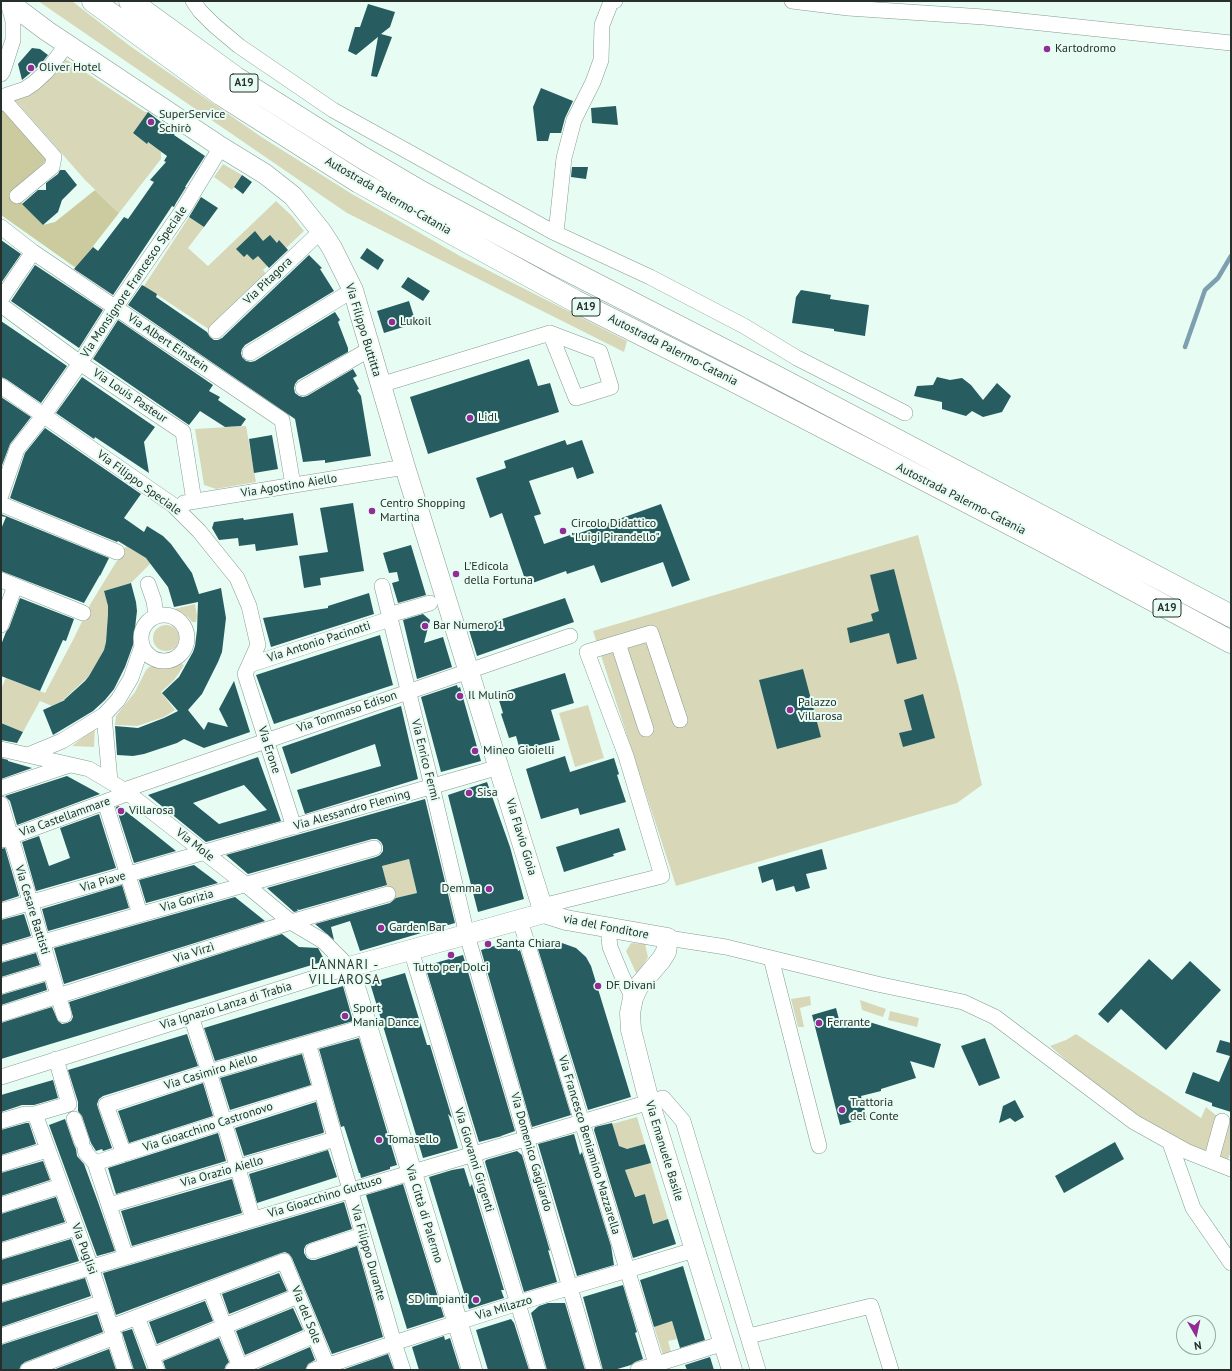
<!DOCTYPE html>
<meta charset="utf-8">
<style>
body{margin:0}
#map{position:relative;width:1232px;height:1371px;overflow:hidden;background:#e7fdf4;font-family:"PT Sans",sans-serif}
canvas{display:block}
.frame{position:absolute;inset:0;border:2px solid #272f2c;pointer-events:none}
.north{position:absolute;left:1176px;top:1315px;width:40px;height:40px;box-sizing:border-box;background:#e7fdf4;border:1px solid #9aaba4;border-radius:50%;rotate:171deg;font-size:11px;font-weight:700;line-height:16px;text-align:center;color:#272f2c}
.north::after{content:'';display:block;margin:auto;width:14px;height:18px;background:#912d94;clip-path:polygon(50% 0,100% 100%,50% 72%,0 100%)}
</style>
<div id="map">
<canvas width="1232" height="1371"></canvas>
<div class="frame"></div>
<div class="north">N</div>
</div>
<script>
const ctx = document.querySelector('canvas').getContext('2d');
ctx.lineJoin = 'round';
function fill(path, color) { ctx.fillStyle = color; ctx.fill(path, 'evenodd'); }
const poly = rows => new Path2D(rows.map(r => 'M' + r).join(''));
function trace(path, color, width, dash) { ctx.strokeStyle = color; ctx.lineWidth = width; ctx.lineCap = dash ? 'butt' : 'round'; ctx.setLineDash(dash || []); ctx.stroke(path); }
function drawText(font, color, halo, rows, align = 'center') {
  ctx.font = font + ' "PT Sans",sans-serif'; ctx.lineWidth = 4; ctx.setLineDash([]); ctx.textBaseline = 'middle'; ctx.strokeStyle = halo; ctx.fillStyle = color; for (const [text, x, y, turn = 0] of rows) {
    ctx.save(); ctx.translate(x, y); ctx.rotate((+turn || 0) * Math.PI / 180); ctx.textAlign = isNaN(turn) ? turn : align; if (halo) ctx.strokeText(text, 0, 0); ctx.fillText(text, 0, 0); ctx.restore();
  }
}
fill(poly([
 [38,1,72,1,130,46,263,138,352,194,460,256,627,341,624,352,347,213],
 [61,56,145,112,148,112,133,133,146,143,148,142,161,152,161,159,119,213,85,180,12,97],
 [223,164,242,175,232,190,214,177],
 [276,201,292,216,304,231,263,270,268,276,210,330,144,286,189,217,204,227,188,248,208,266],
 [246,426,256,482,216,489,204,485,195,429],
 [918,535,959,688,982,785,957,803,676,886,593,631],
 [126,546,146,558,151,563,131,583,104,591,108,606,108,614,106,642,104,650,89,676,62,701,52,706,40,701,23,732,1,723,1,689,6,678,45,693,73,640,91,603],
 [195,604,197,616,196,622,192,622,188,617,174,609],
 '153 638a13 13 0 1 1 26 0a13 13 0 1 1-26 0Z',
 [182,664,184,665,177,676,173,681,161,692,175,710,164,717,137,726,115,725,116,716,135,692,146,670,149,667,153,666,165,669],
 [588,705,604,758,575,767,559,713],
 [95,728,94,747,72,746],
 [409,859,417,893,390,900,382,866],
 [631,943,645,944,648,957,637,975,626,951],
 [810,996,811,1005,800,1008,804,1027,798,1027,791,999],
 [860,1000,886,1009,883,1017,862,1010],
 [890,1011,919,1018,917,1027,888,1020],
 [1076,1034,1201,1118,1206,1107,1218,1117,1231,1121,1231,1151,1227,1162,1205,1154,1158,1131,1085,1077,1050,1046,1066,1040],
 [637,1117,645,1144,620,1151,612,1124],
 [651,1163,668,1219,643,1227,648,1206,645,1194,634,1197,625,1170],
 [672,1321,677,1339,668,1341,671,1352,663,1355,654,1327]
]), '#d8d8b9');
fill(poly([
 [1,104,47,156,46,161,11,192,43,225,55,222,95,190,119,213,76,268,1,215]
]), '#cccba0');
trace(poly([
 [1185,347,1205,290,1218,278,1231,256]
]), '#7e9faf', 4.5);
fill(poly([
 [368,4,395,12,390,27,381,34,392,37,377,77,371,76,378,37,356,55,348,51,355,27,360,27],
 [32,48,40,49,48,55,40,65,22,80,18,64],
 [541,88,573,101,565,118,561,133,550,133,548,141,537,141,533,107],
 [616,106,618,125,592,123,591,108],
 [148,112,175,133,174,135,205,156,185,187,186,187,176,203,174,207,172,206,113,295,74,269,93,247,98,251,124,217,128,219,154,182,150,180,166,162,164,161,167,156,148,142,147,144,133,133],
 [572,167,588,167,586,179,571,177],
 [60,170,65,170,77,185,62,200,58,212,43,225,22,204,38,190,46,190,46,183,58,174],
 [242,175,252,182,243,194,234,187],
 [201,197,218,208,204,227,189,217],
 [255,231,263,241,270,235,277,243,279,240,288,250,269,268,258,256,253,260,247,254,244,257,236,249],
 [1,240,21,254,1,283],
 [367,248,384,260,378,270,360,258],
 [309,255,322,268,320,269,334,291,245,345,242,349,241,353,242,357,246,361,251,362,255,361,335,312,340,320,338,322,348,348,348,352,298,380,295,384,294,388,295,393,299,396,303,397,307,396,353,369,357,376,353,378,359,389,357,390,361,396,371,456,325,463,325,460,303,462,295,419,128,305,142,285,144,286,157,294,156,297,207,332,210,337,214,340,218,340,222,338],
 [35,265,103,310,79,348,11,301],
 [408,277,430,291,423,301,401,287],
 [801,290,831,295,830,299,869,305,865,336,834,331,834,329,792,323,796,297],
 [409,301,416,323,384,333,377,311],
 [118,320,213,385,209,391,220,397,218,400,246,419,241,426,225,427,200,411,189,425,93,359],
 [1,321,67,366,41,403,6,379,1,377],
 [529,359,538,386,550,383,559,412,428,454,410,397],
 [82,377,155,427,144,442,149,473,95,437,94,439,56,413],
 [937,377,950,380,962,378,971,385,983,400,997,383,1011,396,1002,412,983,417,972,411,966,416,942,409,942,402,914,396,917,386,933,385],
 [1,397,31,417,10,444,1,468],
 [45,428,141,494,124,518,144,532,147,526,163,536,171,544,192,573,199,594,221,588,226,618,222,652,218,662,202,694,188,710,204,730,208,722,228,727,219,709,234,681,250,732,204,748,184,739,177,743,144,754,133,756,117,755,115,726,138,728,164,718,178,711,162,693,179,677,193,652,195,646,197,630,198,602,174,607,168,587,146,558,118,541,117,542,10,498,25,453],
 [272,435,278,469,254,473,249,439],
 [565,440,567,445,582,440,594,473,577,479,573,467,529,481,541,514,534,516,544,544,573,534,574,535,661,504,690,580,672,587,663,562,601,583,594,565,567,574,566,571,527,585,502,513,490,518,476,478,506,468,504,461],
 [353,503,364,571,320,578,321,585,304,588,299,556,328,552,320,508],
 [293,513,298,545,256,551,255,544,239,546,238,538,219,540,212,528,214,522,243,518,244,520],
 [1,514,109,558,100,576,100,575,84,603,1,571,1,529,6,517,1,516],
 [411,545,426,595,398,603,392,583,399,581,397,572,389,573,383,553],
 [894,569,917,659,897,664,889,633,850,643,847,628,873,621,871,614,879,611,870,575],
 [131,583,136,602,137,611,133,645,125,667,114,689,105,700,93,711,53,735,43,710,65,700,64,700,85,681,89,676,104,650,106,642,108,614,108,606,104,591],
 [369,593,374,614,271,647,263,618,328,608,328,606],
 [20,598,74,619,66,641,63,640,40,691,1,676,1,645,6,632,9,628],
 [565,598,574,622,477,656,469,630],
 [423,614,430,620,424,643,443,637,452,667,417,679,403,620],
 [380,635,393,685,274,724,256,675],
 [803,669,821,737,777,749,759,680],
 [565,673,574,703,551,710,560,740,520,750,516,736,509,738,501,714,503,713,497,694],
 [457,685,458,688,460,687,481,761,441,772,421,697],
 [923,694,935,738,903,747,899,733,912,730,904,700],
 [401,706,418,779,305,814,297,790,381,766,375,744,291,774,282,747],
 [1,723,23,732,17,743,1,740],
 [565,756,570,772,614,758,619,774,617,775,626,802,580,815,578,808,541,819,526,769],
 [258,757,281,821,206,842,148,795],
 [244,785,267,810,219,824,193,803],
 [1,758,8,760,8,761,32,768,1,779],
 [67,776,100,794,17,825,10,801,5,796],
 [487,782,510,847,524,899,478,912,448,795],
 [425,799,455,923,360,951,350,921,331,927,334,940,315,924,390,903,396,898,417,893,409,859,382,866,387,885,299,910,297,909,298,911,294,912,267,888,376,857,380,855,383,851,383,846,381,842,377,839,372,839,248,874,226,855],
 [119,806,151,831,176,851,134,863,116,807],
 [99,814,116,868,36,891,22,842,39,836,49,866,70,858,60,828],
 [619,828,626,850,613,854,614,856,564,872,556,847],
 [5,848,19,896,1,902,1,849],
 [822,849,827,869,806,874,810,888,796,892,794,886,776,891,773,879,762,883,758,867],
 [194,865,218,883,146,903,139,880],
 [122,885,129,908,48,931,42,909],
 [235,897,265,921,64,984,54,948],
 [24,914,31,936,1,945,1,920],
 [282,934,299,947,318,948,325,961,1,1059,1,1023,52,1007,58,1021,62,1024,67,1023,71,1021,73,1017,69,1002],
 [514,940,518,951,520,950,571,1115,532,1127,481,950],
 [562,943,576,948,586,957,591,966,631,1097,588,1110,537,946,547,944],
 [36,953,40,965,1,977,1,963],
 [463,955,515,1131,501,1136,502,1136,479,1142,425,966],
 [1149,959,1172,980,1190,961,1221,990,1166,1050,1121,1009,1108,1023,1098,1014],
 [405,973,427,1045,430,1045,452,1118,448,1114,458,1148,423,1158,370,983],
 [45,982,47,990,1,1005,1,995],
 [343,986,353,1021,215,1061,204,1028],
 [836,1008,841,1027,866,1021,941,1044,934,1068,910,1061,916,1078,881,1089,881,1091,861,1096,867,1118,840,1125,812,1015],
 [187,1034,198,1066,103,1096,99,1099,97,1104,98,1108,112,1148,103,1151,102,1149,96,1151,91,1143,82,1116,78,1111,78,1102,68,1070],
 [359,1038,397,1165,390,1167,390,1169,361,1178,360,1173,359,1173,344,1126,341,1127,319,1049],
 [985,1038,1000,1078,979,1086,961,1046],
 [1220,1040,1231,1043,1231,1112,1212,1106,1212,1103,1185,1093,1193,1072,1219,1082,1230,1056,1216,1052],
 [302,1054,311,1085,230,1110,220,1078],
 [53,1080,58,1098,34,1105,22,1105,1,1112,1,1095],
 [203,1083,213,1116,129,1143,118,1111],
 [1015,1100,1024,1117,1015,1122,1010,1118,999,1123,1003,1106],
 [316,1102,324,1132,323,1133,244,1156,235,1128],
 [65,1119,74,1145,76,1149,77,1156,84,1164,98,1202,115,1251,97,1256,49,1125],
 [26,1123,29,1123,36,1144,1,1155,1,1130],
 [612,1123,619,1146,627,1149,645,1144,651,1163,625,1170,635,1197,645,1194,653,1224,668,1219,676,1244,633,1258,594,1130,595,1127],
 [218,1133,226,1161,116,1194,108,1168],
 [574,1134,580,1155,582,1152,611,1246,614,1265,577,1276,538,1144],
 [1115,1142,1124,1159,1064,1193,1055,1176],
 [328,1150,337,1177,257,1203,249,1174],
 [517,1151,522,1155,550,1251,548,1250,557,1282,524,1292,485,1162,486,1160],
 [43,1161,50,1180,1,1196,1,1173],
 [464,1168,470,1187,472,1184,504,1290,501,1290,504,1298,469,1309,429,1177,452,1170],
 [232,1179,242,1213,132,1246,121,1211],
 [403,1184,444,1317,407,1329,366,1195],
 [56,1197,65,1222,1,1242,1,1214],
 [344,1202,352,1229,310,1243,306,1245,304,1249,304,1253,307,1258,311,1260,315,1260,357,1246,383,1337,332,1354,292,1258,289,1254,285,1252,281,1253,116,1315,103,1273],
 [71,1239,79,1261,1,1285,1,1260],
 [683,1266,705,1340,680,1348,672,1321,654,1327,640,1280],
 [279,1273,287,1291,229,1314,222,1294],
 [85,1278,91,1296,1,1327,1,1303],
 [623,1285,637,1332,635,1333,643,1359,635,1362,631,1365,614,1370,603,1370,583,1297],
 [205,1301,213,1321,157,1344,149,1322],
 [548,1303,565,1303,585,1370,547,1370,531,1313,539,1306],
 [293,1308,303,1330,245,1355,236,1331],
 [97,1314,103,1332,25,1362,21,1365,19,1370,1,1370,1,1345],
 [511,1319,514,1323,529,1370,488,1370,476,1330],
 [132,1329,147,1370,134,1370,122,1332],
 [444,1336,445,1340,450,1338,460,1370,419,1370,412,1347],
 [219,1338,229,1362,226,1365,224,1370,166,1370,163,1361],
 [310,1347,315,1360,308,1364,305,1370,256,1370],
 [109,1349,116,1370,53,1370],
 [388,1354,394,1370,342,1370],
 [710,1357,714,1370,687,1370,685,1365]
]), '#275d61');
const minor = poly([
 [193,1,200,11,214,25,239,46,333,110,553,232,650,277,744,326,797,358,905,413],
 [792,1,848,8,984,17,1231,43],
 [1,74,3,71,13,40,13,21,8,2],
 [1,97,25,89,34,83,47,71,67,44],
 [1,100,9,106,54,157,52,167,17,196],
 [1,227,33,252,282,420,293,485],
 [556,233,564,158,574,120,593,82,601,60,602,25,611,2,615,1],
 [1,299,33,252],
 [1,305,80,363,183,432,194,501],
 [216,331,321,231],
 [250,353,353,290],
 [380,385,550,333,576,398,611,387,600,352,550,333],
 [1,386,173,505,199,531,237,578,249,606,258,645,245,674,294,827],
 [303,388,370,349],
 [1,495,17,449,44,415,80,363,115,308,184,208,221,147],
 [184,503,405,467],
 [1,504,117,552],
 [1,580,83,613],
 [148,584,154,601,156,616],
 [382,586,431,782,467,935,594,1370],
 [389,615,430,603],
 '141 638a23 23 0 1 1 46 0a23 23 0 1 1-46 0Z',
 [1,625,15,586],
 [618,643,646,729],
 [249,665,390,619],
 [1,749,89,769,124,790,245,884,291,922,323,941,349,967,1,1077],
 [28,755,62,741,104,715],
 [110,781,104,715,118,700,131,678,142,646],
 [1,788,70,765],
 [124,790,570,636],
 [105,802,140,914],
 [1,804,64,1015],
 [2,840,129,793],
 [542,906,662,876,626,756,587,652,651,633,680,720],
 [1,911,499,767],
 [520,920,658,1370],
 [611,928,609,938,610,947,622,976,633,998],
 [668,938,726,947,877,984,963,1002,995,1017,1134,1122,1188,1152,1231,1169],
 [411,950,538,1370],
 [1,954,374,848],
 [771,958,819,1146],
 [1,986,51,971],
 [1,1014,291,922,388,894],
 [191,1016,209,1072,253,1219],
 [308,1043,394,1343,403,1370],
 [56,1059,69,1104,35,1114,91,1267,125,1370],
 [74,1119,82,1142],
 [1,1121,25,1114,35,1114],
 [1170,1143,1193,1208,1231,1263],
 [85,1150,86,1153,95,1163,126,1257],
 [124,1154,106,1105,209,1072,367,1026],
 [1211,1161,1222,1121],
 [95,1163,320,1091],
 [1,1164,47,1150],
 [1,1205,61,1186],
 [109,1205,335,1139],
 [1,1251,76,1228],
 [313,1251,363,1235],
 [210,1289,240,1367],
 [1,1294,663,1098,683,1121,758,1370],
 [137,1317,157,1370],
 [111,1327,284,1261,329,1370],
 [1,1336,103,1302],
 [749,1336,871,1306,891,1370],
 [152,1356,298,1296],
 [28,1370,115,1337],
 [233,1370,315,1335],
 [314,1370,394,1343,518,1303,694,1250],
 [638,1370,724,1343]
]);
const major = poly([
 [7,1,47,31,221,147,265,174,293,196,321,231,332,248,353,290,405,467,544,913],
 [544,913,566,920,668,938,666,952,661,960,638,987,633,998,630,1013,631,1030,649,1101,732,1370],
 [472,1370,349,967,544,913]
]);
const highway = poly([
 [93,1,222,95,359,182,575,301,734,381,1043,541,1231,642],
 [130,1,236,78,363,158,421,192,554,263,771,374,1231,616]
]);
trace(minor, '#869a92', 16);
trace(major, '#869a92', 21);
trace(highway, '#869a92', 23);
trace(minor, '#fff', 15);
trace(major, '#fff', 20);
trace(highway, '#fff', 22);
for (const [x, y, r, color] of [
 [1047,49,4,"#912d94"],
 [31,68,4,"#912d94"],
 [151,122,4,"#912d94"],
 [392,322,4,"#912d94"],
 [470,418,4,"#912d94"],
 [372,511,4,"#912d94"],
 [563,531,4,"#912d94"],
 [456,574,4,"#912d94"],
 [425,626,4,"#912d94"],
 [460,696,4,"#912d94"],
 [790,710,4,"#912d94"],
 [475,751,4,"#912d94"],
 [469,793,4,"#912d94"],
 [121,811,4,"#912d94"],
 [489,889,4,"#912d94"],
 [381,928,4,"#912d94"],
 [488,944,4,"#912d94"],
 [451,955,4,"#912d94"],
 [598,986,4,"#912d94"],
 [345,1016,4,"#912d94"],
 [819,1023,4,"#912d94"],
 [842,1110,4,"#912d94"],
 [379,1140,4,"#912d94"],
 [476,1300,4,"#912d94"]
]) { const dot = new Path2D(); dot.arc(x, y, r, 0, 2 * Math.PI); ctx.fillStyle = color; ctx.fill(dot); trace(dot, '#e7fdf4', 1.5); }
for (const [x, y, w] of [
 [244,83,28],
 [586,307,28],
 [1167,608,28]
]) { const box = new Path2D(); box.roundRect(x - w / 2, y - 9, w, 18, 3); ctx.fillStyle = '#e7fdf4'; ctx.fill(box); trace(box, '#272f2c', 1); }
drawText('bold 11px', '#272f2c', null, [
 ["A19",244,83],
 ["A19",586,307],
 ["A19",1167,608]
]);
drawText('12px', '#272f2c', '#e7fdf4', [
 ["Kartodromo",1055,49],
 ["Oliver Hotel",39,68],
 ["SuperService",159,115],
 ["Schirò",159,129],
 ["Lukoil",400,322],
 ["Lidl",478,418],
 ["Centro Shopping",380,504],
 ["Martina",380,518],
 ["Circolo Didattico",571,524],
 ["\"Luigi Pirandello\"",571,538],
 ["L'Edicola",464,567],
 ["della Fortuna",464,581],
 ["Bar Numero 1",433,626],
 ["Il Mulino",468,696],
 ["Palazzo",798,703],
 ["Villarosa",798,717],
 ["Mineo Gioielli",483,751],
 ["Sisa",477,793],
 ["Villarosa",129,811],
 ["Demma",481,889,"right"],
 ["Garden Bar",389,928],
 ["Santa Chiara",496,944],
 ["Tutto per Dolci",451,968,"center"],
 ["DF Divani",606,986],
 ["Sport",353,1009],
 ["Mania Dance",353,1023],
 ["Ferrante",827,1023],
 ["Trattoria",850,1103],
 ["del Conte",850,1117],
 ["Tomasello",387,1140],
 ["SD impianti",468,1300,"right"]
], 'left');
drawText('12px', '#272f2c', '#e7fdf4', [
 ["Autostrada Palermo-Catania",388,196,30],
 ["Via Pitagora",268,281,-44],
 ["Via Monsignore Francesco Speciale",134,282,-56],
 ["Via Filippo Buttitta",363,330,73],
 ["Via Albert Einstein",168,343,34],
 ["Autostrada Palermo-Catania",673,350,27],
 ["Via Louis Pasteur",130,396,34],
 ["Via Filippo Speciale",139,483,36],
 ["Via Agostino Aiello",289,486,-9],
 ["Autostrada Palermo-Catania",961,499,27],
 ["Via Antonio Pacinotti",319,642,-18],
 ["Via Tommaso Edison",347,712,-19],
 ["Via Erone",269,750,72],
 ["Via Enrico Fermi",425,760,76],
 ["Via Alessandro Fleming",352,810,-16],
 ["Via Castellammare",65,817,-20],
 ["Via Flavio Gioia",521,837,73],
 ["Via Mole",195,845,38],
 ["Via Piave",103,882,-16],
 ["Via Gorizia",187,901,-16],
 ["Via Cesare Battisti",32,910,73],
 ["via del Fonditore",606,927,11],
 ["Via Virzì",194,953,-18],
 ["Via Ignazio Lanza di Trabia",226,1006,-17],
 ["Via Casimiro Aiello",211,1072,-17],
 ["Via Gioacchino Castronovo",208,1127,-18],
 ["Via Francesco Beniamino Mazzarella",589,1145,73],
 ["Via Emanuele Basile",664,1151,73],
 ["Via Domenico Gagliardo",531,1152,74],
 ["Via Giovanni Girgenti",474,1160,73],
 ["Via Orazio Aiello",222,1172,-16],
 ["Via Gioacchino Guttuso",325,1197,-17],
 ["Via Città di Palermo",424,1214,73],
 ["Via Puglisi",84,1249,70],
 ["Via Filippo Durante",368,1253,74],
 ["Via Milazzo",504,1308,-17],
 ["Via del Sole",306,1315,68]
]);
ctx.letterSpacing = '1px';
drawText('13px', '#272f2c', '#e7fdf4', [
 ["LANNARI -",345,965],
 ["VILLAROSA",345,980]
]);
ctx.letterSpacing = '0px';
</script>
